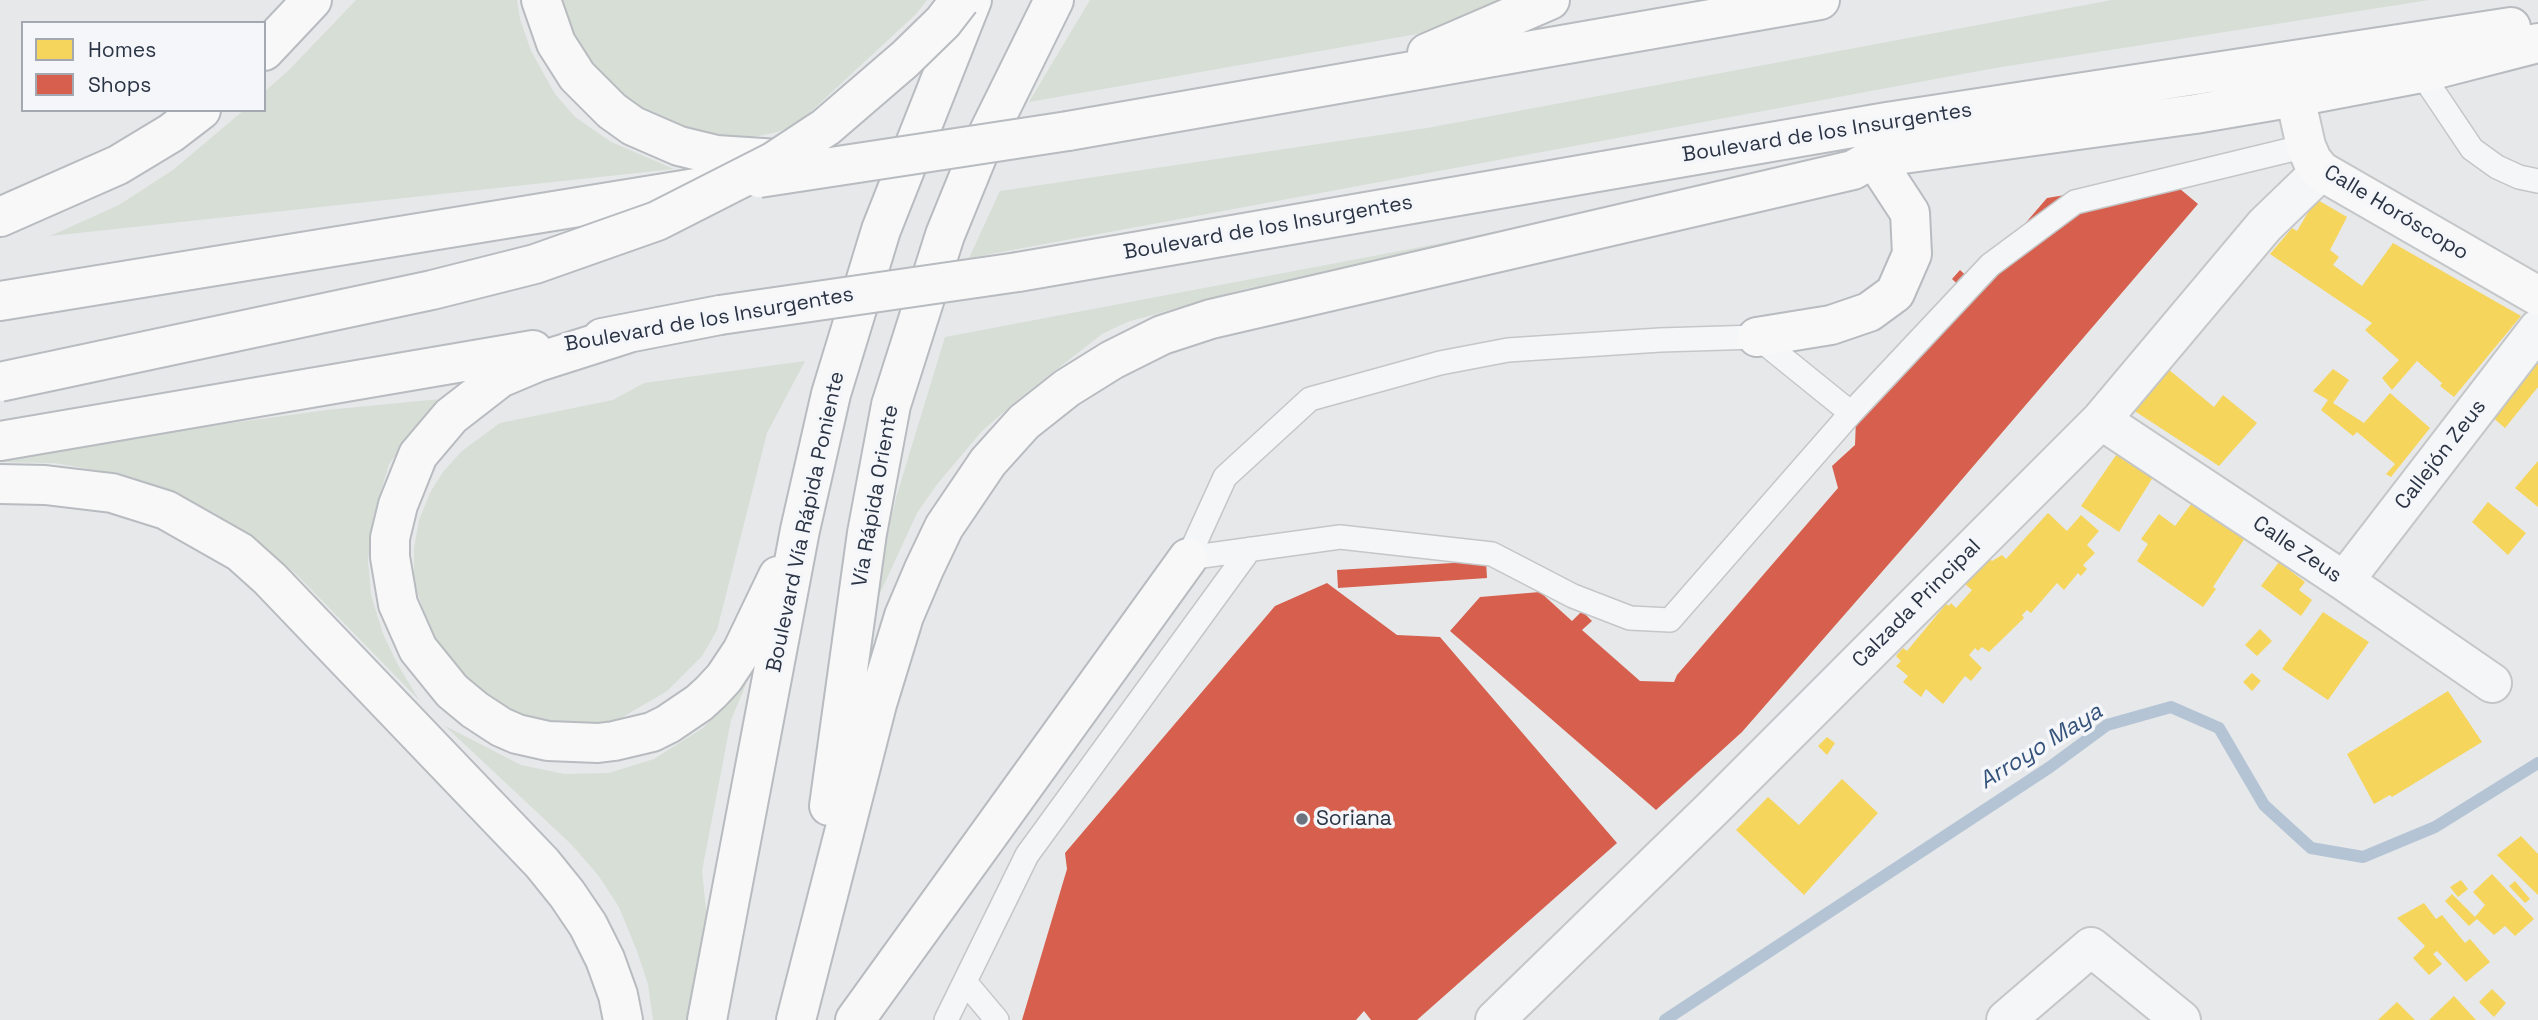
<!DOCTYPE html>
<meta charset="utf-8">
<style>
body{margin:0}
#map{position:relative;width:2538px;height:1020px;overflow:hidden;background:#e6e8ea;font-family:"Space Grotesk",sans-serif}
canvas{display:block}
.legend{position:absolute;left:21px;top:21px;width:245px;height:91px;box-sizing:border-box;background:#f4f6f9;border:2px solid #a4a8b1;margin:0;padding:9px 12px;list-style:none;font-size:21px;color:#2b3445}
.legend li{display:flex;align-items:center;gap:14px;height:35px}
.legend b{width:35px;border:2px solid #a4a8b1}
</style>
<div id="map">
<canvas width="2538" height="1020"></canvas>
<ul class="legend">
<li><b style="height:19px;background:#f6d55c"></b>Homes</li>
<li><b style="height:19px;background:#d6604d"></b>Shops</li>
</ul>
</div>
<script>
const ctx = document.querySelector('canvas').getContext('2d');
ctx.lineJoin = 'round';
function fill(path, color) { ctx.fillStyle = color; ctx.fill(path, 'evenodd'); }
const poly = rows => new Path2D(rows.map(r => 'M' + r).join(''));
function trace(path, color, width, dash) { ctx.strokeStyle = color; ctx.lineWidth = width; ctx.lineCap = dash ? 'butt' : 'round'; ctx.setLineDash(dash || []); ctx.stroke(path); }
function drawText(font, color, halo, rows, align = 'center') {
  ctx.font = font + ' "Space Grotesk",sans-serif'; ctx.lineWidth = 7; ctx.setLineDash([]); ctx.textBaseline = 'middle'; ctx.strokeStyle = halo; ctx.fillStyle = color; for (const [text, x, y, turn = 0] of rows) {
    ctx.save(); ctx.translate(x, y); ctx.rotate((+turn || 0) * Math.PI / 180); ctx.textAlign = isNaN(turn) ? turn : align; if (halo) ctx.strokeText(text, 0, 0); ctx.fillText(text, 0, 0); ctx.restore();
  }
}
fill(poly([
 [356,0,517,0,520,19,531,51,555,94,575,117,611,142,674,169,50,236,119,205,173,170,244,110,264,110,264,92,289,70],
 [560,0,927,0,916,14,805,117,792,126,777,132,735,141,668,125,611,90,569,35],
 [1090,0,1528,0,1440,30,1029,102],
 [2112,0,2429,0,1995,68,969,258,1000,191,1427,128],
 [1722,182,1449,254,1249,288,1127,322,1102,334,1021,397,982,431,938,483,917,513,864,628,896,498,945,337,1437,244],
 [805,361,767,433,717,630,702,656,667,691,621,718,595,724,541,721,513,714,467,681,432,636,414,582,414,549,419,520,431,491,443,472,462,451,500,423,613,400,644,383],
 [451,398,418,424,389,464,373,518,368,561,371,595,383,634,398,665,419,700,299,577,256,540,214,513,173,492,112,473,54,463,0,462,0,455,327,410],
 [759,653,731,720,702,871,709,938,688,1020,653,1020,648,984,637,951,619,907,598,875,571,844,445,726,521,765,564,774,609,773,654,759,703,728,726,704]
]), '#d6ded6');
fill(poly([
 [2316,199,2347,217,2330,250,2339,257,2333,265,2362,286,2393,243,2521,316,2454,397,2440,386,2442,383,2417,361,2392,390,2382,378,2399,360,2365,330,2372,323,2270,254,2292,228,2297,231],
 [2538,354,2538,387,2505,428,2491,416],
 [2168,369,2214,407,2223,395,2257,423,2219,466,2133,410],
 [2333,369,2349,380,2333,403,2364,423,2390,393,2430,428,2391,477,2386,474,2395,464,2357,432,2353,436,2321,410,2328,400,2313,391],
 [2119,451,2155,474,2119,532,2081,506],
 [2538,461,2538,507,2515,488],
 [2194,500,2247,535,2213,587,2216,589,2203,607,2137,561,2148,544,2141,539,2159,514,2175,526],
 [2488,502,2526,533,2508,555,2472,522],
 [2048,513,2067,531,2081,515,2099,531,2087,545,2095,553,2083,565,2087,569,2081,576,2078,573,2064,590,2057,583,2031,613,2027,610,2022,615,2024,618,1989,652,1982,647,1978,651,1975,648,1969,655,1982,668,1971,681,1965,676,1943,704,1926,689,1921,697,1903,682,1908,676,1896,666,1901,661,1896,656,1903,648,1907,651,1946,604,1949,606,1951,603,1956,608,1972,590,1960,580,1985,554,1992,561,2002,555,2006,559],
 [2279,562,2305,582,2299,590,2312,600,2301,616,2261,586],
 [2323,612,2369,642,2328,700,2282,669],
 [2260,629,2272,641,2257,656,2245,645],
 [2252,673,2261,681,2252,691,2243,682],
 [2448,691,2482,742,2392,797,2390,795,2374,804,2347,754],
 [1827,737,1835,743,1827,755,1818,746],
 [1842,779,1878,813,1804,895,1736,830,1768,797,1799,825],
 [2521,836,2538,854,2538,895,2497,855],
 [2492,874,2534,919,2515,936,2505,926,2494,935,2477,919,2469,926,2445,901,2452,894,2475,917,2485,905,2473,892],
 [2461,880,2468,889,2458,897,2450,887],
 [2515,881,2530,899,2525,903,2509,886],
 [2424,903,2436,919,2442,915,2465,943,2470,939,2490,962,2466,982,2437,951,2433,954,2442,964,2429,975,2413,958,2425,946,2397,918],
 [2492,989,2506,1003,2494,1017,2479,1002],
 [2454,996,2476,1020,2429,1020],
 [2397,1002,2415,1020,2378,1020]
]), '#f6d55c');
fill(poly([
 [2167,178,2198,204,1922,526,1742,732,1656,810,1450,631,1480,597,1540,592,1572,621,1582,611,1592,621,1582,630,1640,681,1674,682,1677,675,1838,488,1832,466,1855,445,1856,419,1966,292,1952,279,1960,270,1974,283,2047,198],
 [1486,561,1487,578,1338,588,1337,570],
 [1327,583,1397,635,1440,637,1617,843,1417,1020,1371,1020,1364,1011,1356,1020,1022,1020,1067,869,1065,853,1275,606]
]), '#d6604d');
trace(poly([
 [1665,1020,2050,767,2107,725,2171,707,2219,728,2264,805,2311,848,2363,857,2435,827,2538,763]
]), '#b4c4d5', 12);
const lane = poly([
 [2421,73,2472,149,2497,167,2519,177,2538,181],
 [1188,558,1340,537,1492,554,1573,596,1630,618,1670,620,1851,413,1990,265,2075,202,2306,146],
 [1188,558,1225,477,1310,399,1440,363,1508,350,1660,340,1757,337,1851,413],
 [965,982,997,1020],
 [946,1020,1027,855,1250,549]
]);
const street = poly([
 [2101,420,2344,581,2492,683],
 [2344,581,2538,329],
 [1495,1020,1713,808,2101,420,2265,225,2321,171],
 [2006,1020,2091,947,2181,1020]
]);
const secondary = poly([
 [2295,97,2306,146,2312,160,2321,171,2538,296]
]);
const highway = poly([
 [541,0,556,43,577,76,612,111,633,126,679,146,716,155,794,160],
 [264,51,312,0],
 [1427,53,1550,0],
 [1068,131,1820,0],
 [0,217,118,165,171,133,201,110],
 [1018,272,1887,122,2511,27],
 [0,301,714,185],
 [629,333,538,362,500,378,451,416,418,455,398,505,390,538,390,557,398,604,418,649,452,691,475,710,501,727,517,734,548,741,598,743,614,741,652,732,668,724,699,703,711,692,724,678,742,651,778,576],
 [1757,337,1831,325,1869,312,1895,293,1912,254,1910,213,1874,158],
 [602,338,720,315],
 [0,441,533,350],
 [0,484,45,485,112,493,166,510,240,552,270,579,542,863,567,894,588,925,605,959,618,995,623,1020],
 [829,806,867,533,891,405,945,235,978,154,1054,0],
 [707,1020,800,530,831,394,881,230,972,0],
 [796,1020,877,704,904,616,924,569,944,527,988,462,1024,422,1067,388,1112,360,1162,335,1211,319,1853,170,1874,158,2195,114,2295,97,2421,73,2538,43],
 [855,1020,1188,558]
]);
trace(lane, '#c4c6c8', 26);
trace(street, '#c4c6c8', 42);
trace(secondary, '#c4c6c8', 42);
trace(highway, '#b8bbbf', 42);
trace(lane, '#f5f6f7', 23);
trace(street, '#f5f6f7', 38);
trace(secondary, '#f8f8f8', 38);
trace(highway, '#f8f8f8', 38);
const highwayBridge = poly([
 [759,178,1068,131],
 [720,315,1018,272],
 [0,382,432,290,535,264,657,221,773,162,826,127,905,59,943,22,960,0]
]);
trace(highwayBridge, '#b8bbbf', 42, []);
trace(highwayBridge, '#f8f8f8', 38);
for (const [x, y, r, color] of [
 [1302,819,7,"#6c737f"]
]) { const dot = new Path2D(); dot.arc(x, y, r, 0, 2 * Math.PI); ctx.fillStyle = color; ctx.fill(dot); trace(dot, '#f4f6f9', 2.5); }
drawText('21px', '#2b3445', '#f4f6f9', [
 ["Boulevard de los Insurgentes",1827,133,-9],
 ["Calle Horóscopo",2396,213,31],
 ["Boulevard de los Insurgentes",1268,228,-10],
 ["Boulevard de los Insurgentes",709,320,-10],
 ["Callejón Zeus",2441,455,-52],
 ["Vía Rápida Oriente",876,496,-80],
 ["Boulevard Vía Rápida Poniente",806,522,-78],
 ["Calle Zeus",2297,550,34],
 ["Calzada Principal",1917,604,-45]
]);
drawText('21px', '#2b3445', '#f4f6f9', [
 ["Soriana",1316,819]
], 'left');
drawText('italic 23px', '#34527a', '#f4f6f9', [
 ["Arroyo Maya",2041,747,-32]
]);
</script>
